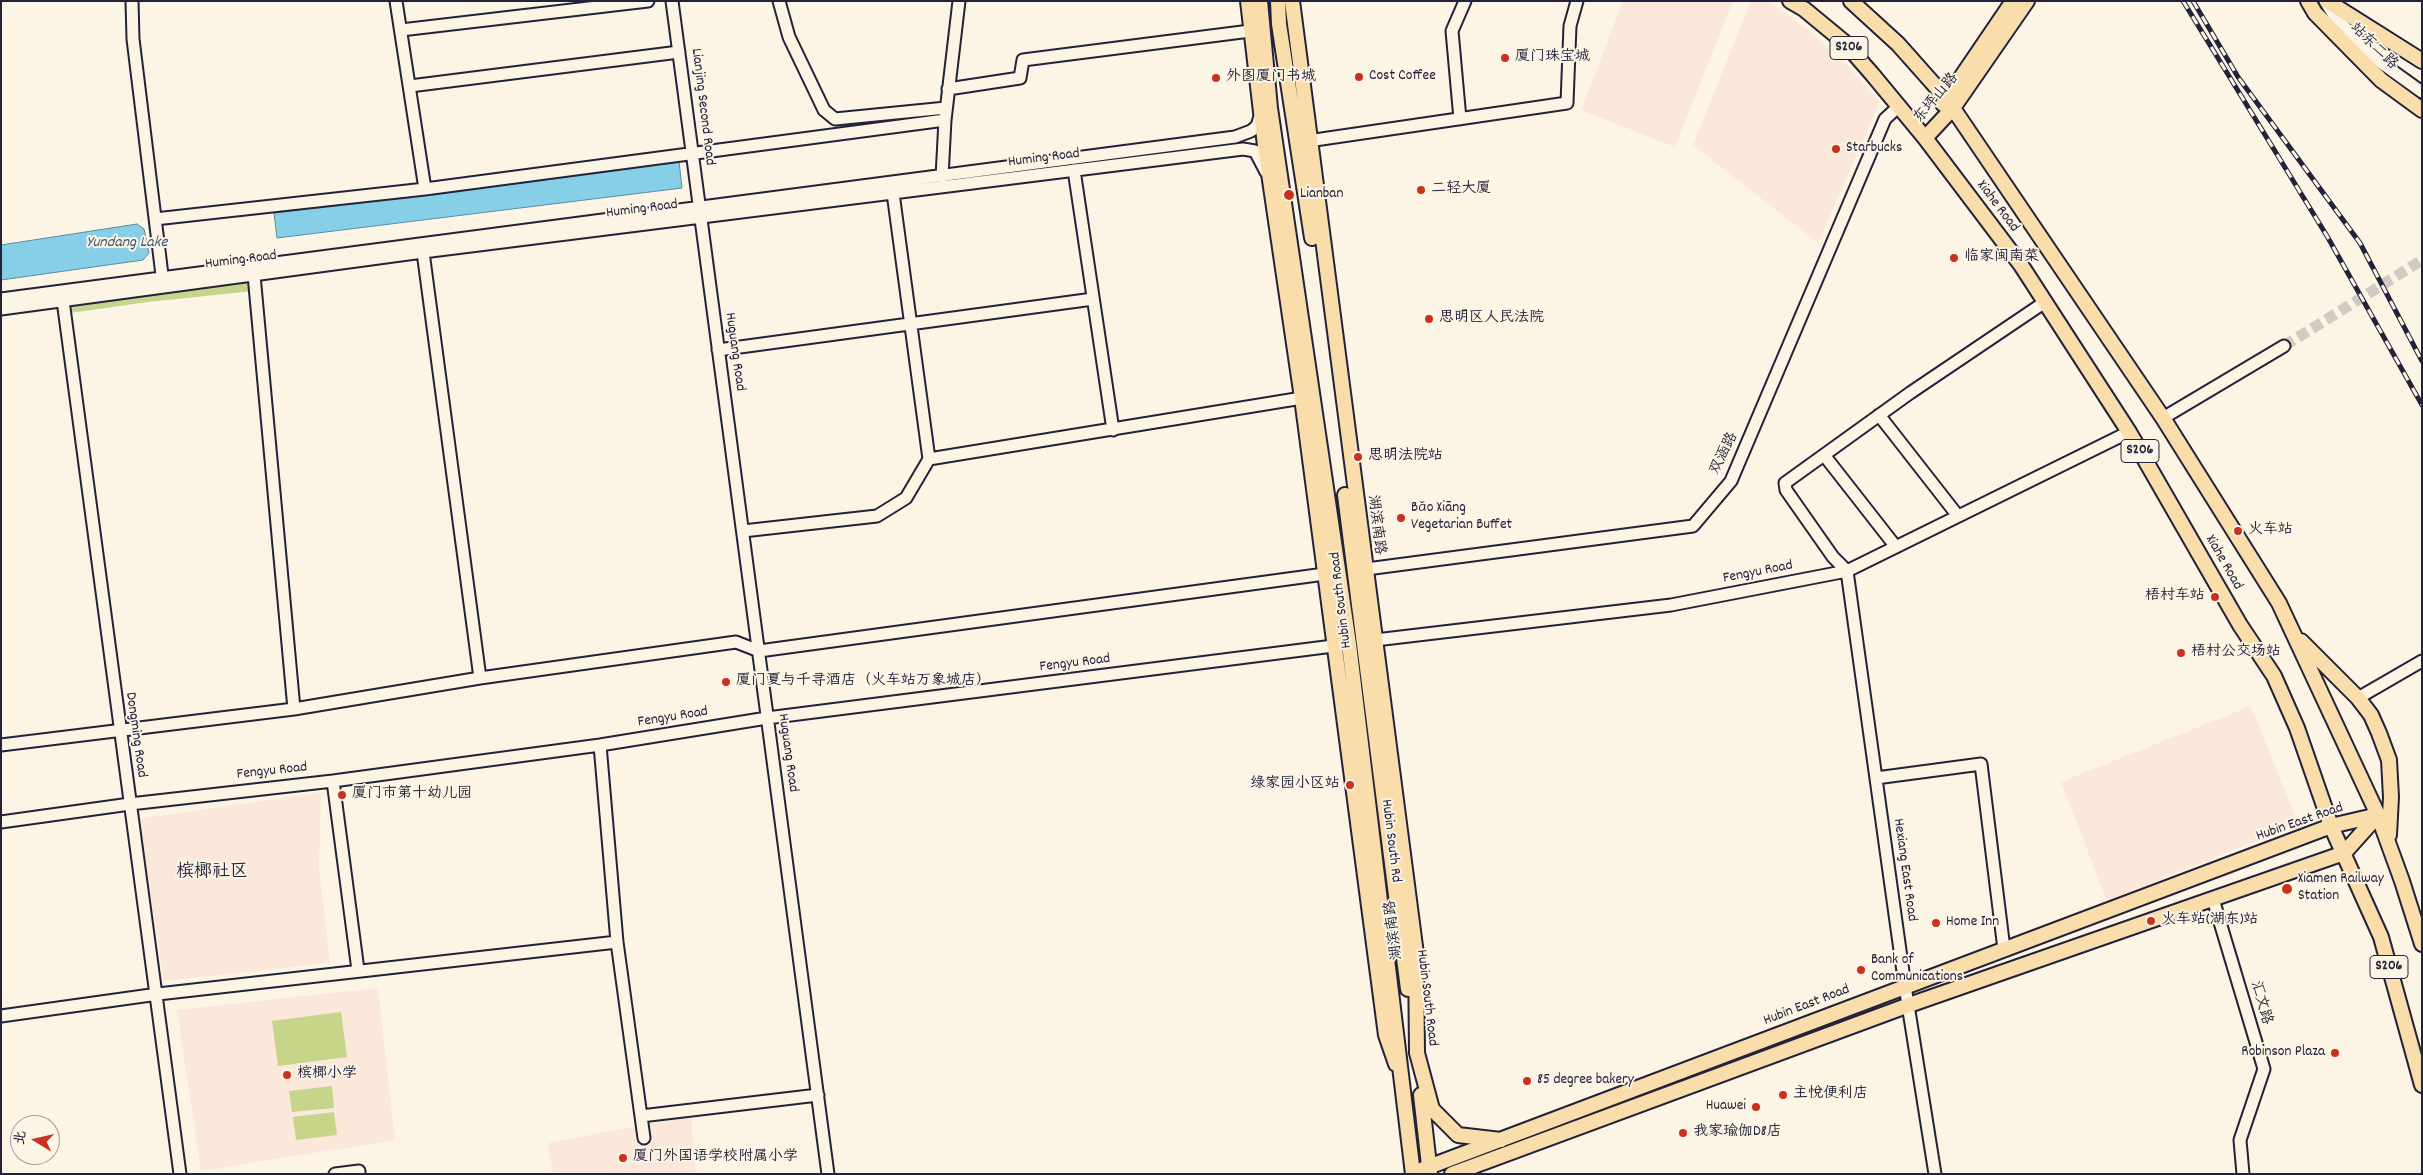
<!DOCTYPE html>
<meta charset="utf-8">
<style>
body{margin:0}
#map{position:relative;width:2423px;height:1175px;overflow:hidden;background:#fcf5e5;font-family:Dekko,"LXGW WenKai TC",sans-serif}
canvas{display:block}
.frame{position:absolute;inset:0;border:2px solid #22223b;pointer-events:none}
.north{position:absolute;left:10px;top:1115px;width:50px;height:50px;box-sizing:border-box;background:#fcf5e5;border:1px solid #a5a1a1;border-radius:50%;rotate:279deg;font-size:14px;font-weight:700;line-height:20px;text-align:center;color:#22223b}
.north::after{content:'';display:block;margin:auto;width:18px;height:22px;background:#c8321e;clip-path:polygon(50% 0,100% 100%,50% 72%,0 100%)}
</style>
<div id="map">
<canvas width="2423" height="1175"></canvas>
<div class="frame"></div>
<div class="north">北</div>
</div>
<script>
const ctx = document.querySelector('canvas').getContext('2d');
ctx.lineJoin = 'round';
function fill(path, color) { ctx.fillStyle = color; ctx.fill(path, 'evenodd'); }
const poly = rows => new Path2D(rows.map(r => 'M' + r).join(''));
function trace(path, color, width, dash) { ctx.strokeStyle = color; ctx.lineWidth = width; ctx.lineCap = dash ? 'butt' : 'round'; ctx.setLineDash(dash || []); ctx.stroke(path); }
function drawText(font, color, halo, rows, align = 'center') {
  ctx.font = font + ' Dekko,"LXGW WenKai TC",sans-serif'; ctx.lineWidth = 4; ctx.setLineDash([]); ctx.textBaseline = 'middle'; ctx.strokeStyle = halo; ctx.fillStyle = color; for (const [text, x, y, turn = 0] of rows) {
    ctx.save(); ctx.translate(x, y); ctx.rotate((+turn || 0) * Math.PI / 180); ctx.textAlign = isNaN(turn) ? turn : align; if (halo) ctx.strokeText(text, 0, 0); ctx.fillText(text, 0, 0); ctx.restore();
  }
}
fill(poly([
 [1623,1,1733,1,1675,147,1581,110],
 [1751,1,1768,1,1810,31,1847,65,1880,102,1818,243,1693,145],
 [2251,706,2298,824,2107,901,2061,782],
 [321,792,319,868,330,963,164,981,139,819],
 [378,988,395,1140,201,1171,177,1010],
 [691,1116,696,1174,553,1174,548,1143]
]), '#fbe8da');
fill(poly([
 [250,277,253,291,148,302,70,313,69,300],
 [341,1012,347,1057,278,1066,272,1021],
 [332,1086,334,1108,292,1112,289,1091],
 [334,1112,337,1135,296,1140,293,1117]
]), '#c6d58a');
const water = poly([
 [679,161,682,188,277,238,274,213,679,161],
 [137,224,144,229,149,253,143,260,1,280,1,245,137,224]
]);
fill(water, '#86cfe7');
trace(water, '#5e8aa2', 1);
trace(poly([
 [2284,346,2422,260]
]), '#d0cbc3', 11, [11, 5.5]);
const minor = poly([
 [132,1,133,39,163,283],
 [396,1,425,189],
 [672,1,828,1174],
 [779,1,789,37,824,110,835,119,946,108],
 [2325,1,2335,17,2376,59,2422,92],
 [401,30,648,1],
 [410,86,679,52],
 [948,89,1020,78,1023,60,1250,31],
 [1460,119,1452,31,1465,1],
 [1308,141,1567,103,1570,26,1577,1],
 [1074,170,1113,430],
 [942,177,945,120,959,1],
 [893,193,929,459],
 [155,219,425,189,945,120],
 [423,252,480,678],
 [254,275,294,709],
 [62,293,180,1174],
 [1,299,1235,137,1251,131,1257,126,1261,113],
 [1,309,423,252,1243,149,1255,151,1266,172],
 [718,350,1093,299],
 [1879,415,1958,516],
 [2163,418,2284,346],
 [1824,455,1896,547],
 [743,531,877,516,906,498,929,459,1302,398],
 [1359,570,1693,526,1731,481,1885,119,1899,106],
 [1367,641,1671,605,1847,571,2129,432],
 [2358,698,2422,661],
 [1,745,294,709,480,678,736,642,759,651,1332,573],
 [600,745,617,942,644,1138],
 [1876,778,1981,764,2004,949],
 [333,781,358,970],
 [1,822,130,804,333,781,600,745,767,718,1349,644],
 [2213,899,2264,1069,2240,1140,2243,1174],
 [1,1016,158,994,617,942],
 [641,1116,818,1095],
 [335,1174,359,1171,359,1174],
 [1935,1174,1905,986,1847,571,1833,557,1786,490,1785,483,1910,393,2045,302]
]);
const major = poly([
 [1248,1,1265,146,1302,398,1386,1035,1396,1064],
 [1260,1,1270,108,1349,644,1413,1174],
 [1278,1,1279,24,1312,238],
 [1292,1,1416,954,1417,1053,1432,1109,1458,1135,1501,1140],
 [1790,1,1804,9,1844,42,1872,74,1925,138,2021,265,2129,432,2240,625,2274,676,2297,728,2331,826,2381,937,2422,1085],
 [1851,1,1898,44,1946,98,2163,418,2279,603,2378,815,2402,881,2422,944],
 [2308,1,2315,13,2381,80,2422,110],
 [2327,1,2422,61],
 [1943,104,2013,1],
 [1925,138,1953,108,2027,1],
 [1345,495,1408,989],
 [2301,641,2358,698,2371,715,2379,733,2389,760,2391,797,2389,835],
 [1421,1095,1430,1174],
 [1423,1169,2331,826,2378,815],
 [1452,1174,1909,1005,2344,853,2378,815]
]);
trace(minor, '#22223b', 15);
trace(major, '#22223b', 18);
trace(minor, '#fcf5e5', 11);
trace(major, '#f9ddab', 14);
const rail = poly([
 [2183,1,2327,236,2422,405],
 [2193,1,2238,77,2360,243,2422,361]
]);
trace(rail, '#22223b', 5);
trace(rail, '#fcf5e5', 3, [9]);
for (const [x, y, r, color] of [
 [1505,58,5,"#c8321e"],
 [1359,77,5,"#c8321e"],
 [1216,78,5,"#c8321e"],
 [1836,149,5,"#c8321e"],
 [1421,190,5,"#c8321e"],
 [1289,195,6,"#c8321e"],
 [1954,258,5,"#c8321e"],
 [1429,319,5,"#c8321e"],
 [1358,457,5,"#c8321e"],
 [1401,518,5,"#c8321e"],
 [2238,531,5,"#c8321e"],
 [2215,597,5,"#c8321e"],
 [2181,653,5,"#c8321e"],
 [726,682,5,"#c8321e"],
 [1350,785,5,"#c8321e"],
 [342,795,5,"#c8321e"],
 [2287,889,6,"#c8321e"],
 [2151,921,5,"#c8321e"],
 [1936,923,5,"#c8321e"],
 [1861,970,5,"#c8321e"],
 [2335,1053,5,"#c8321e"],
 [287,1075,5,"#c8321e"],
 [1527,1081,5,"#c8321e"],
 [1783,1095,5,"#c8321e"],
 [1756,1107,5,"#c8321e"],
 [1683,1133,5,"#c8321e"],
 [623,1158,5,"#c8321e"]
]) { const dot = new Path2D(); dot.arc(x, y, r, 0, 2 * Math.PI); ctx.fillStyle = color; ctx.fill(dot); trace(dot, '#fcf5e5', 2); }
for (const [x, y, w] of [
 [1849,48,38],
 [2140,451,38],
 [2389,967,38]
]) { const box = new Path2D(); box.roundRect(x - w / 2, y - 11.5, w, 23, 4); ctx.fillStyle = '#fcf5e5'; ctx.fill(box); trace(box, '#22223b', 1); }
drawText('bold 14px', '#22223b', null, [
 ["S206",1849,48],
 ["S206",2140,451],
 ["S206",2389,967]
]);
drawText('15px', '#22223b', '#fcf5e5', [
 ["站东二路",2373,47,44],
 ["东坪山路",1937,99,-50],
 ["Lianjing Second Road",702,107,83],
 ["Huming Road",1044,159,-7],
 ["Xiahe Road",1997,207,53],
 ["Huming Road",642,210,-7],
 ["Huming Road",241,261,-7],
 ["Huguang Road",734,352,82],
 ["双涵路",1725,454,-64],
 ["湖滨南路",1375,525,83],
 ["Xiahe Road",2223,563,60],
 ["Fengyu Road",1758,573,-11],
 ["Hubin South Road",1342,600,-97],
 ["Fengyu Road",1075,664,-7],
 ["Fengyu Road",673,718,-9],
 ["Dongming Road",135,735,82],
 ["Huguang Road",787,753,82],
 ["Fengyu Road",272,772,-6],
 ["Hubin East Road",2300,823,-19],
 ["Hubin South Rd",1390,841,83],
 ["Hexiang East Road",1904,870,82],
 ["湖滨南路",1395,930,-97],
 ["Hubin South Road",1426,998,83],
 ["汇文路",2260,1003,74],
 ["Hubin East Road",1807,1006,-21]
]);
drawText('15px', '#22223b', '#fcf5e5', [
 ["厦门珠宝城",1515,58],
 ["Cost Coffee",1369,77],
 ["外图厦门书城",1226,78],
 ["Starbucks",1846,149],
 ["二轻大厦",1431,190],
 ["Lianban",1300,195],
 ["临家闽南菜",1964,258],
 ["思明区人民法院",1439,319],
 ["思明法院站",1368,457],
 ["Bǎo Xiāng",1411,509],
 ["Vegetarian Buffet",1411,526],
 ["火车站",2248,531],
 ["梧村车站",2205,597,"right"],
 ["梧村公交场站",2191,653],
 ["厦门夏与千寻酒店（火车站万象城店）",736,682],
 ["绿家园小区站",1340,785,"right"],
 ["厦门市第十幼儿园",352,795],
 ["Xiamen Railway",2298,880],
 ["Station",2298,897],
 ["火车站(湖东)站",2161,921],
 ["Home Inn",1946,923],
 ["Bank of",1871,961],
 ["Communications",1871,978],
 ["Robinson Plaza",2325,1053,"right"],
 ["槟榔小学",297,1075],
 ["85 degree bakery",1537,1081],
 ["主悦便利店",1793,1095],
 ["Huawei",1746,1107,"right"],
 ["我家瑜伽D8店",1693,1133],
 ["厦门外国语学校附属小学",633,1158]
], 'left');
drawText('italic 16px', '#40566f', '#fcf5e5', [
 ["Yundang Lake",127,244]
]);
drawText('18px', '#22223b', '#fcf5e5', [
 ["槟榔社区",212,874]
]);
</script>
